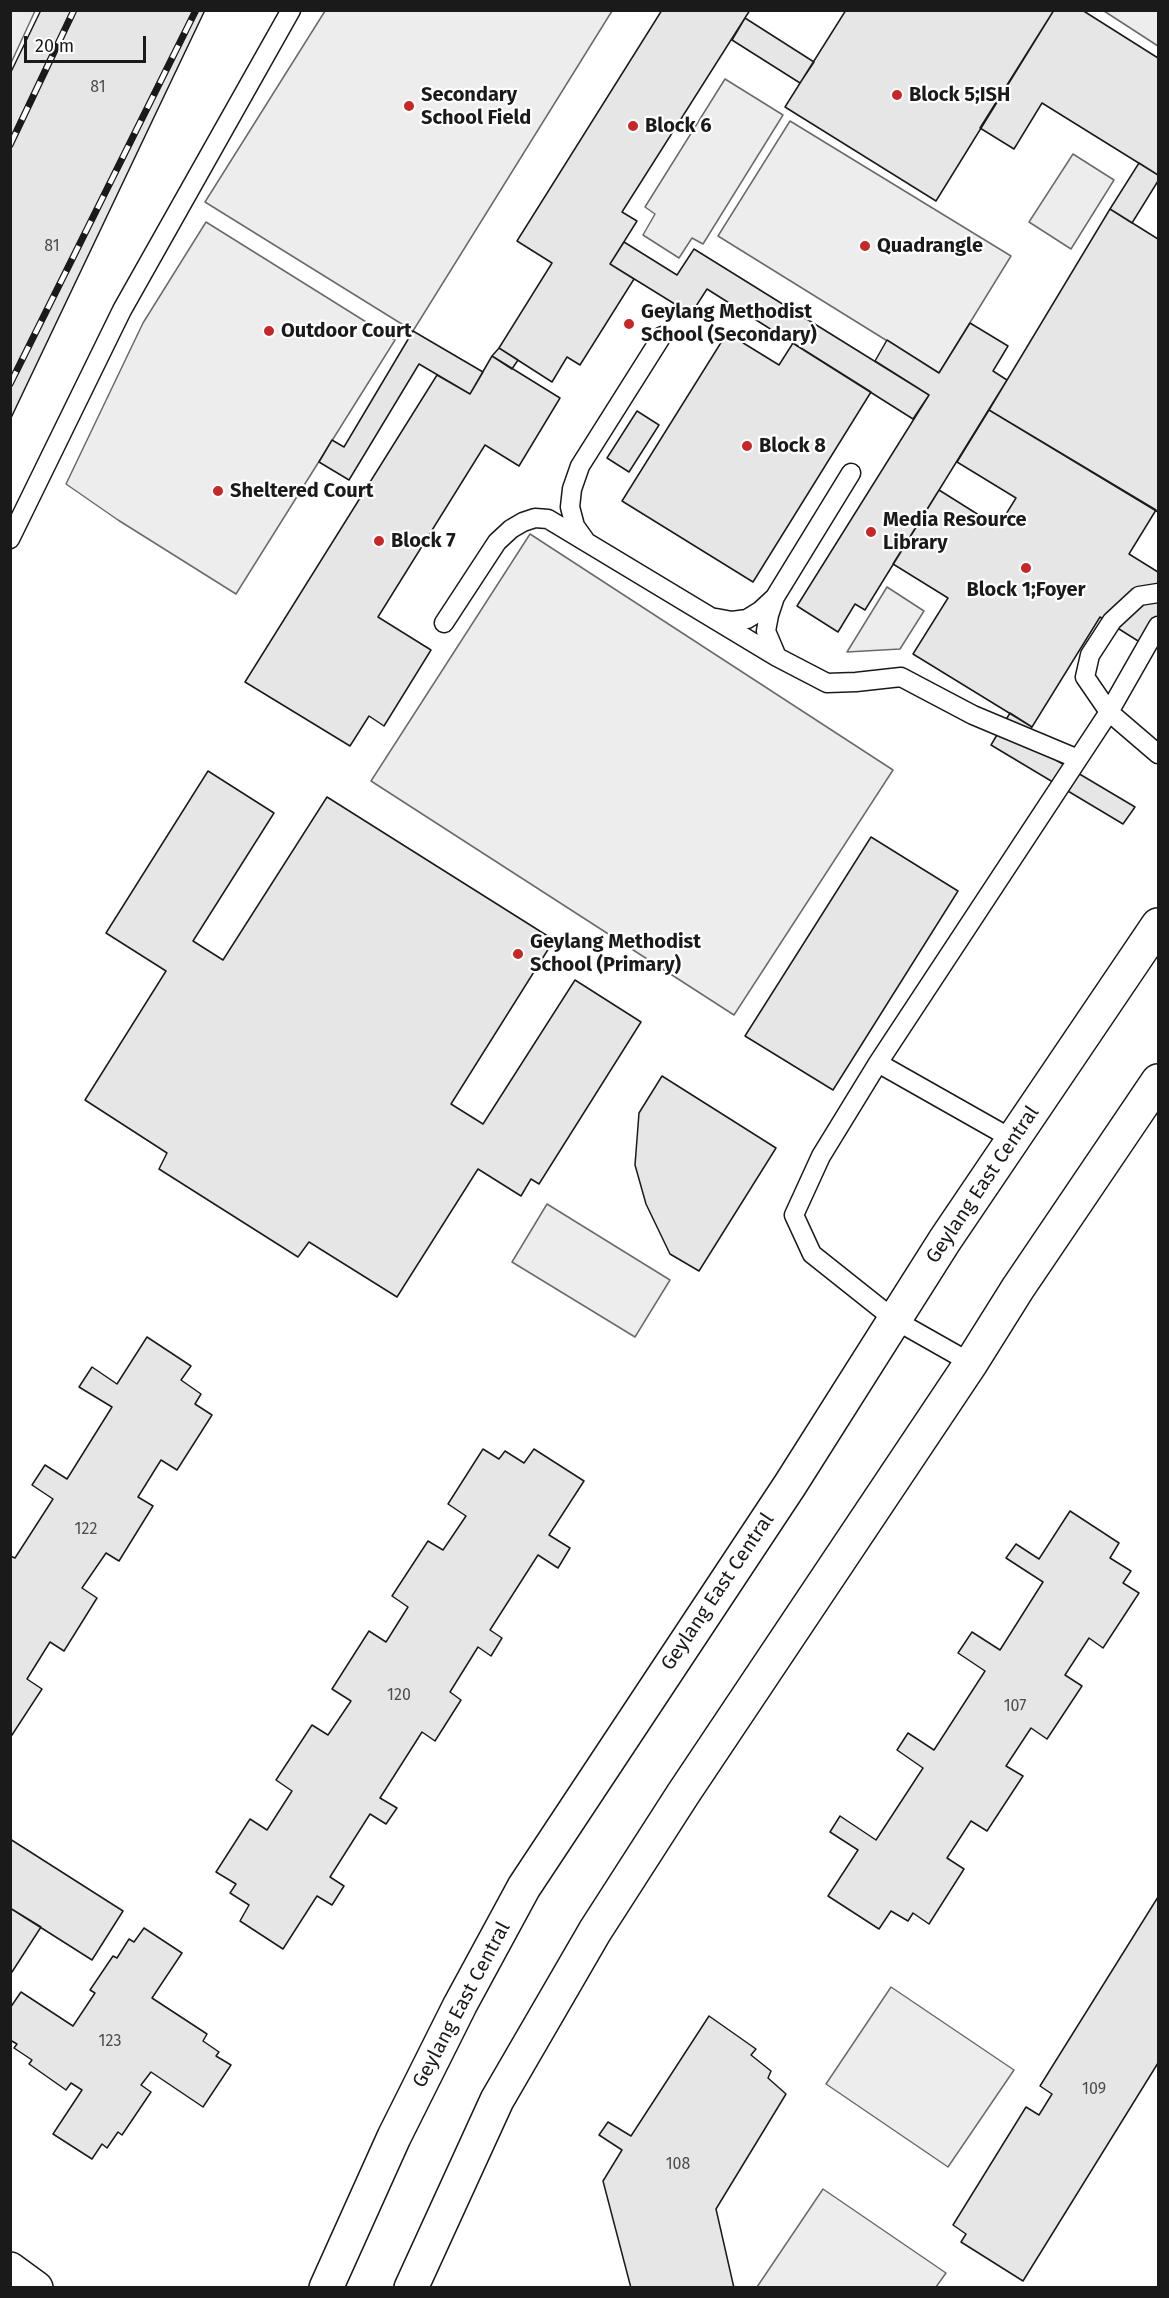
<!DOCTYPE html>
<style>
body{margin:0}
#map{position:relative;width:1169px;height:2298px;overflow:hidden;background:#fff;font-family:"Fira Sans",sans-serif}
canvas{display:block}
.frame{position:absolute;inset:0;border:12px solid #1a1a1a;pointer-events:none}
.scale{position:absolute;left:24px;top:36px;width:122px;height:27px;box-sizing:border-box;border:3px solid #1a1a1a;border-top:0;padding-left:8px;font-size:18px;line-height:21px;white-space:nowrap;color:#1a1a1a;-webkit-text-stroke:4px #fff;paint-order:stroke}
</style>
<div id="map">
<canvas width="1169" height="2298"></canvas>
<div class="frame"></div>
<div class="scale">20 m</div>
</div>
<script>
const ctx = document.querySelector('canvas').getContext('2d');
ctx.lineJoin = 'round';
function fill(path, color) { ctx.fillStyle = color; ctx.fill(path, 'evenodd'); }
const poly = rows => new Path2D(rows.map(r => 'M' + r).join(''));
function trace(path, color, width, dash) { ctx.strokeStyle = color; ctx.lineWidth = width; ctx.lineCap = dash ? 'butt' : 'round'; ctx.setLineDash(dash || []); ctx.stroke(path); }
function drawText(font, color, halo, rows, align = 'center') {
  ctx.font = font + ' "Fira Sans",sans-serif'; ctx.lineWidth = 4.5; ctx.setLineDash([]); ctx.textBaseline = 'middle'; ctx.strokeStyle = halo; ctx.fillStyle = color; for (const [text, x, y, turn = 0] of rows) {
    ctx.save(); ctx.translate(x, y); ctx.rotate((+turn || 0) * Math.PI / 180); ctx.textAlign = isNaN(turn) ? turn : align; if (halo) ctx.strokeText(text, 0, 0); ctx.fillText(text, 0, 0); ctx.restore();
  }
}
const built = poly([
 [11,10,35,11,11,63,10,11,11,10],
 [325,11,612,11,413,331,205,202,325,11],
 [1104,11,1158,11,1158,46,1104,11],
 [725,79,783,115,703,244,692,238,679,258,643,235,655,214,645,207,725,79],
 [790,121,1011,256,939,373,718,236,790,121],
 [1073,154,1114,180,1071,249,1029,222,1073,154],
 [206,222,395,340,236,594,118,520,66,484,143,323,206,222],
 [530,534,893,770,734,1015,371,781,530,534],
 [887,587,924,611,900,649,847,652,887,587],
 [547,1204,670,1280,635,1337,512,1262,547,1204],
 [891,1987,1014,2070,948,2167,826,2084,891,1987],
 [823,2189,946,2273,936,2287,757,2287,823,2189]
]);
fill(built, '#ededed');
trace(built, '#6a6a6a', 1.5);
const building = poly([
 [41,10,205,10,10,420,10,74,41,10],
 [662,10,750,10,622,212,637,221,610,264,634,279,580,365,567,357,552,382,499,348,552,263,517,241,662,10],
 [846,10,1054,10,936,201,785,107,846,10],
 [1054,10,1082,10,1158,58,1158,175,1042,103,1014,149,980,128,1054,10],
 [745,18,814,62,800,83,732,40,745,18],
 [1139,163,1158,175,1158,181,1132,223,1110,209,1139,163],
 [1110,209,1158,239,1158,512,989,410,1110,209],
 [624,242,677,275,694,249,929,395,913,419,707,289,691,314,610,264,624,242],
 [970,323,1008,346,993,371,1007,380,865,610,855,604,838,632,797,606,929,395,875,361,887,340,939,373,970,323],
 [413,331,483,372,470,394,419,364,349,480,319,462,332,440,344,447,413,331],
 [727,333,779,365,793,343,871,392,753,582,622,501,727,333],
 [499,348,518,360,512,369,492,356,499,348],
 [492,356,560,398,519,466,485,445,378,617,431,650,384,726,369,716,350,746,245,682,437,375,470,394,492,356],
 [989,410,1156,510,1129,554,1158,572,1158,626,1146,646,1100,617,1032,727,913,654,948,598,893,564,939,490,998,527,1016,498,957,462,989,410],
 [637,411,659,425,629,472,607,458,637,411],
 [1010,713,1032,727,1024,741,1135,807,1123,824,991,745,1010,713],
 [208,771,274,813,193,941,223,960,327,797,554,940,451,1104,483,1124,575,980,641,1022,539,1184,531,1179,521,1196,478,1169,397,1297,309,1242,298,1257,159,1169,167,1153,85,1100,166,971,106,933,208,771],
 [871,837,958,891,833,1090,745,1036,871,837],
 [662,1076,776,1148,699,1271,670,1254,646,1204,635,1165,639,1113,662,1076],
 [147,1337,191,1366,181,1380,201,1394,195,1404,212,1415,177,1470,161,1460,138,1497,153,1506,119,1561,106,1553,82,1588,97,1598,64,1651,50,1642,27,1679,42,1689,10,1738,10,1556,15,1558,53,1499,32,1485,45,1465,67,1479,112,1407,79,1387,92,1367,117,1384,147,1337],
 [483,1449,499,1459,505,1451,524,1463,534,1449,584,1481,549,1535,570,1548,558,1568,538,1555,490,1630,502,1638,491,1656,478,1647,450,1692,461,1700,435,1741,422,1732,380,1798,397,1808,386,1824,370,1814,330,1877,344,1886,332,1905,317,1896,283,1949,240,1921,249,1905,230,1893,236,1884,216,1872,250,1819,267,1830,292,1791,276,1780,312,1725,328,1735,351,1701,332,1689,369,1631,386,1642,408,1607,392,1596,428,1541,443,1550,466,1516,448,1504,483,1449],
 [1070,1511,1119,1543,1110,1558,1131,1571,1123,1583,1139,1593,1103,1648,1089,1638,1065,1675,1082,1686,1047,1739,1031,1728,1006,1766,1023,1776,987,1831,971,1821,947,1858,964,1869,929,1924,913,1913,908,1921,891,1911,879,1929,828,1896,858,1850,830,1832,840,1816,876,1840,923,1768,897,1750,908,1733,934,1750,985,1671,958,1653,972,1632,1000,1650,1043,1582,1006,1558,1016,1544,1039,1559,1070,1511],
 [10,1839,123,1911,92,1960,10,1908,10,1839],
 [1158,1897,1158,2063,1023,2281,961,2242,966,2234,953,2225,1026,2107,1039,2115,1052,2094,1040,2086,1158,1897],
 [10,1908,41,1927,12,1972,10,1971,10,1908],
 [144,1928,182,1953,152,1998,207,2034,203,2041,219,2052,216,2056,231,2065,203,2107,151,2072,141,2085,151,2092,122,2135,118,2132,107,2148,102,2144,92,2159,53,2134,82,2090,71,2083,66,2090,29,2064,32,2060,14,2048,17,2044,10,2040,10,2008,21,1992,73,2026,95,1993,90,1990,113,1956,117,1958,129,1939,134,1942,144,1928],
 [709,2016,756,2049,751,2055,771,2071,768,2078,786,2094,716,2209,734,2288,631,2288,603,2181,622,2150,599,2135,608,2122,631,2136,709,2016]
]);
fill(building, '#e6e6e6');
trace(building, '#1a1a1a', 1.5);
const lane = poly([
 [10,539,122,310,291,10],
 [585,540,575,526,570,507,572,489,580,466,662,336],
 [1158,593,1139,596,1112,621,1090,655,1085,677,1109,712,1158,754],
 [716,618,732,621,747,619,760,611,774,598],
 [444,623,497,542,511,529,523,522,535,518,548,519,777,657,827,683,856,682,901,677,973,715,1078,759],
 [777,657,766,631,769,615,775,597,851,473],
 [878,1063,1014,1140],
 [971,1363,895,1320,812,1254,794,1215,821,1156,878,1063,1109,712,1158,626]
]);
const street = poly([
 [10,2269,36,2288]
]);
const secondary = poly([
 [326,2288,394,2137,460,2005,524,1887,790,1485,945,1240,1158,925],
 [411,2288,497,2100,595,1931,683,1794,971,1363,1018,1288,1158,1081]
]);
trace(lane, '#1a1a1a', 21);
trace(street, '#1a1a1a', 36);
trace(secondary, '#1a1a1a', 36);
trace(lane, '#fff', 18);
trace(street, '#fff', 33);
trace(secondary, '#fff', 33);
const rail = poly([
 [10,145,74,10],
 [10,384,196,10]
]);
trace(rail, '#1a1a1a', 7);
trace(rail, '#fff', 4.5, [14]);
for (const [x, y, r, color] of [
 [897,95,6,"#c62828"],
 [409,106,6,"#c62828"],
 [633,126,6,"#c62828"],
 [865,246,6,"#c62828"],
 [629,324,6,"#c62828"],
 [269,331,6,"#c62828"],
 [747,446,6,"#c62828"],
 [218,491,6,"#c62828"],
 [871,532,6,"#c62828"],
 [379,541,6,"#c62828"],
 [1026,568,6,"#c62828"],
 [518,954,6,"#c62828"]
]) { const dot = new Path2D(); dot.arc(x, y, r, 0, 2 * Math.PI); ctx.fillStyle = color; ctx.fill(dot); trace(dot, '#fff', 2); }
drawText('16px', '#4d4d4d', null, [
 ["81",98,88],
 ["81",52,247],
 ["122",86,1530],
 ["120",399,1696],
 ["107",1015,1707],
 ["123",110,2042],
 ["109",1094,2090],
 ["108",678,2165]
]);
drawText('bold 20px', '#1a1a1a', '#fff', [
 ["Secondary",421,95],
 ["School Field",421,118],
 ["Block 5;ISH",909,95],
 ["Block 6",645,126],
 ["Quadrangle",877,246],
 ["Geylang Methodist",641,312],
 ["School (Secondary)",641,335],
 ["Outdoor Court",281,331],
 ["Block 8",759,446],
 ["Sheltered Court",230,491],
 ["Media Resource",883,520],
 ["Library",883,543],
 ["Block 7",391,541],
 ["Block 1;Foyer",1026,590,"center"],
 ["Geylang Methodist",530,942],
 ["School (Primary)",530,965]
], 'left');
drawText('20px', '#1a1a1a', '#fff', [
 ["Geylang East Central",983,1185,-56],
 ["Geylang East Central",718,1592,-56],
 ["Geylang East Central",462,2005,-62]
]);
</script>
